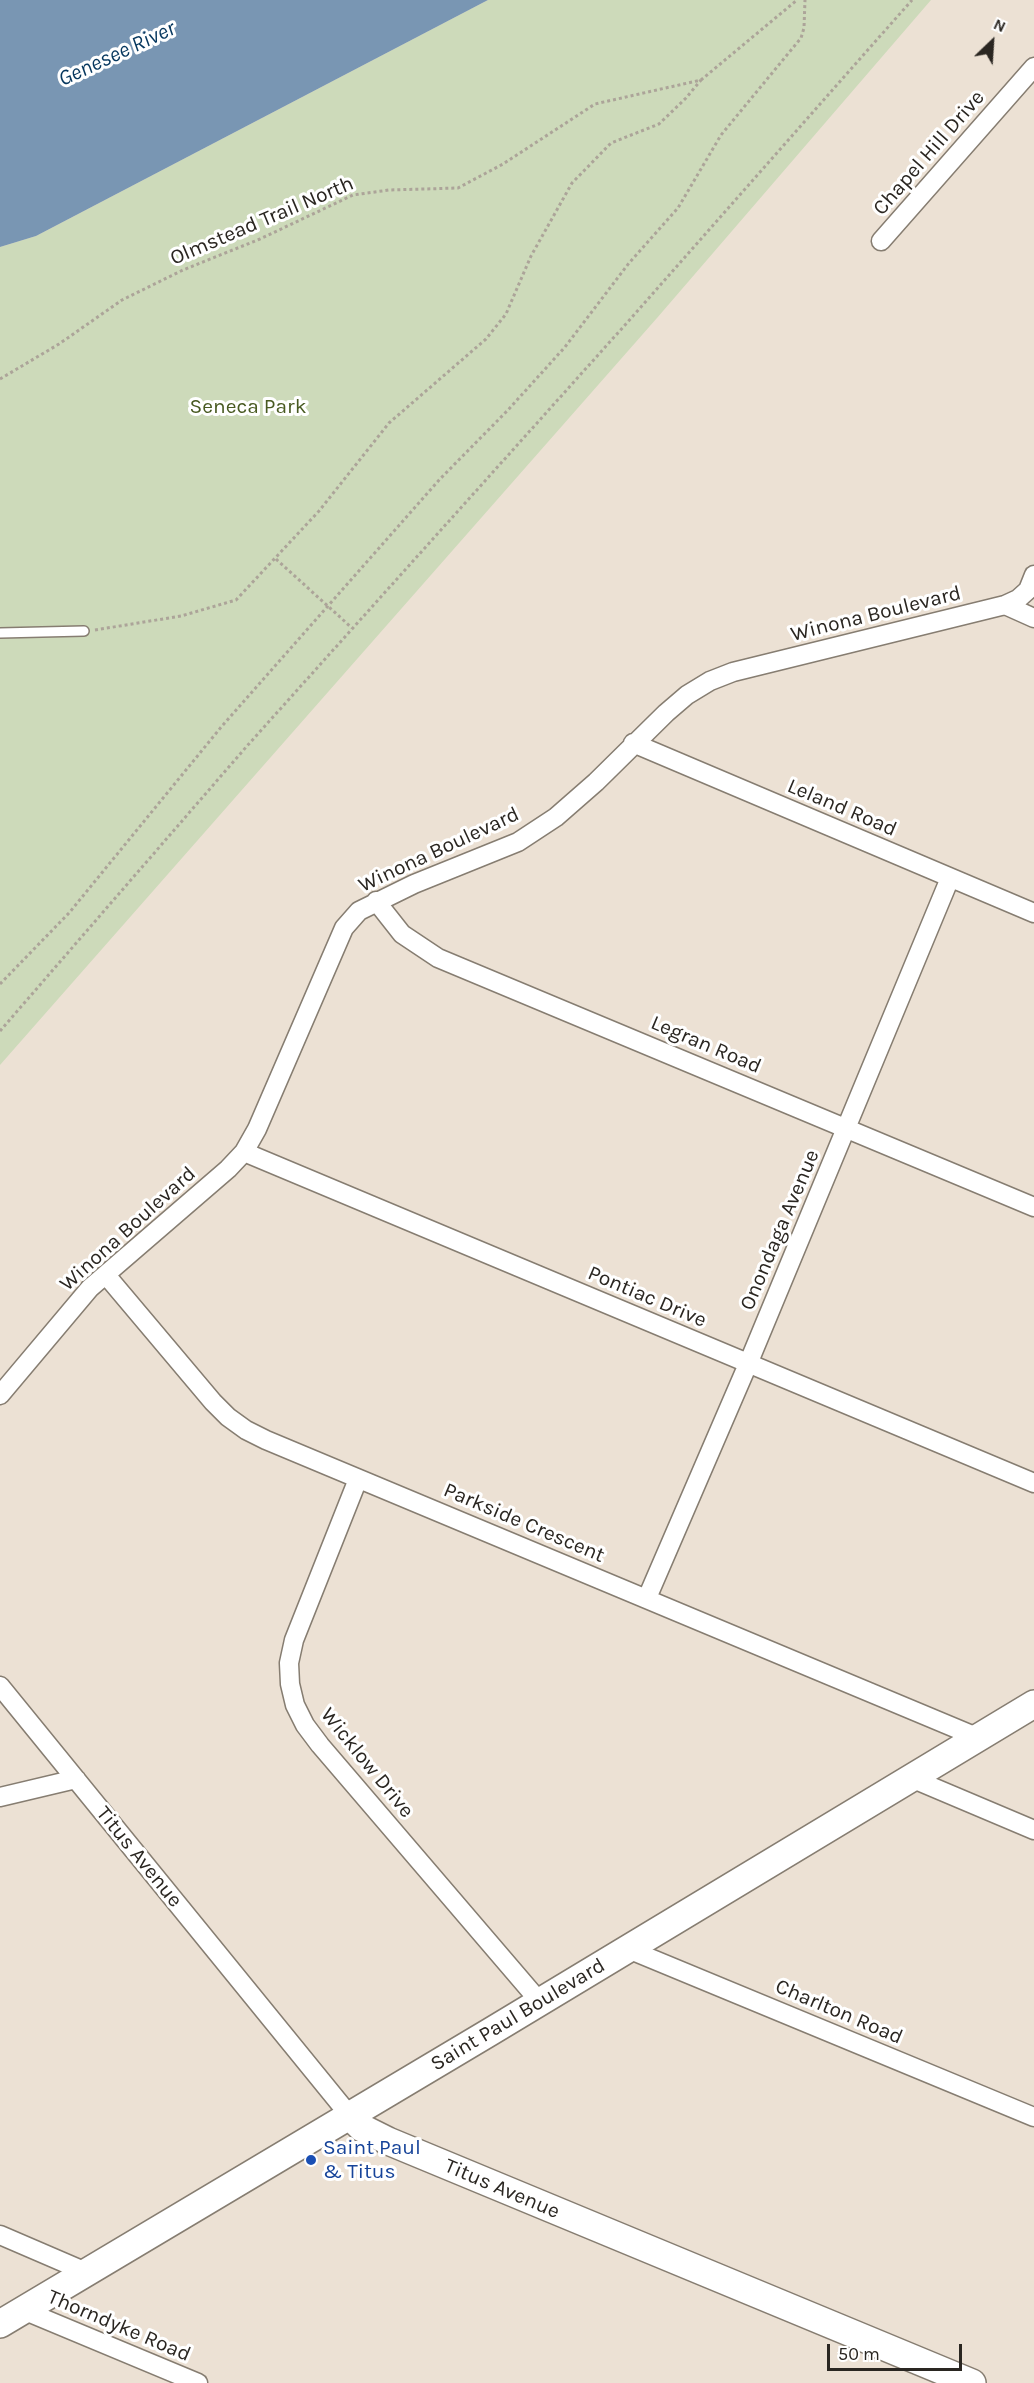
<!DOCTYPE html>
<style>
body{margin:0}
#map{position:relative;width:1034px;height:2383px;overflow:hidden;background:#ece1d4;font-family:Karla,sans-serif}
canvas{display:block}
.north{position:absolute;left:962px;top:12px;width:60px;height:60px;-webkit-text-stroke:4px #fff;paint-order:stroke;rotate:25deg;font-size:16px;font-weight:700;line-height:24px;text-align:center;color:#2a2621}
.north::after{content:'';display:block;margin:auto;width:21px;height:27px;background:#2a2621;clip-path:polygon(50% 0,100% 100%,50% 72%,0 100%)}
.scale{position:absolute;left:827px;top:2344px;width:135px;height:27px;box-sizing:border-box;border:3px solid #2a2621;border-top:0;padding-left:8px;font-size:18px;line-height:21px;white-space:nowrap;color:#2a2621;-webkit-text-stroke:4px #fff;paint-order:stroke}
</style>
<div id="map">
<canvas width="1034" height="2383"></canvas>
<div class="north">N</div>
<div class="scale">50 m</div>
</div>
<script>
const ctx = document.querySelector('canvas').getContext('2d');
ctx.lineJoin = 'round';
function fill(path, color) { ctx.fillStyle = color; ctx.fill(path, 'evenodd'); }
const poly = rows => new Path2D(rows.map(r => 'M' + r).join(''));
function trace(path, color, width, dash) { ctx.strokeStyle = color; ctx.lineWidth = width; ctx.lineCap = dash ? 'butt' : 'round'; ctx.setLineDash(dash || []); ctx.stroke(path); }
function drawText(font, color, halo, rows, align = 'center') {
  ctx.font = font + ' Karla,sans-serif'; ctx.lineWidth = 6; ctx.setLineDash([]); ctx.textBaseline = 'middle'; ctx.strokeStyle = halo; ctx.fillStyle = color; for (const [text, x, y, turn = 0] of rows) {
    ctx.save(); ctx.translate(x, y); ctx.rotate((+turn || 0) * Math.PI / 180); ctx.textAlign = isNaN(turn) ? turn : align; if (halo) ctx.strokeText(text, 0, 0); ctx.fillText(text, 0, 0); ctx.restore();
  }
}
fill(poly([
 [488,0,931,0,657,318,0,1065,0,247,36,236]
]), '#cddaba');
fill(poly([
 [0,0,488,0,36,236,0,247]
]), '#7996b3');
const service = poly([
 [0,633,84,631]
]);
const minor = poly([
 [881,241,1034,67],
 [1005,605,1034,618],
 [633,743,1034,913],
 [376,901,402,934,438,958,1034,1207],
 [244,1152,1034,1483],
 [106,1275,213,1402,228,1417,246,1430,266,1440,979,1738],
 [0,1395,90,1288,228,1169,244,1152,257,1129,344,928,359,911,414,884,518,842,556,817,596,782,666,713,687,695,710,681,733,672,1005,605,1018,599,1028,590,1034,575],
 [358,1479,294,1640,289,1663,290,1684,295,1705,305,1725,320,1745,540,2002],
 [647,1598,748,1364,950,878],
 [0,1686,350,2116],
 [911,1778,1034,1830],
 [0,1797,76,1779],
 [628,1949,1034,2117],
 [0,2235,86,2272],
 [23,2310,198,2383]
]);
const secondary = poly([
 [350,2116,362,2128,388,2141,972,2383],
 [0,2324,490,2032,1034,1704]
]);
trace(service, '#867d71', 12);
trace(minor, '#867d71', 21);
trace(secondary, '#867d71', 30);
trace(poly([
 [0,379,59,344,122,300,183,270,260,239,353,195,389,190,458,188,503,164,595,104,701,80,797,0],
 [276,559,352,628],
 [95,630,181,616,236,600,319,511,389,423,486,339,506,314,531,256,572,183,611,143,659,124,686,98,701,80],
 [0,984,69,913,222,726,440,479,508,410,565,347,629,263,678,208,721,135,801,38,804,28,805,0],
 [0,1031,247,746,625,325,912,0]
]), '#aca499', 3, [3, 3]);
trace(service, '#fff', 9);
trace(minor, '#fff', 18);
trace(secondary, '#fff', 27);
for (const [x, y, r, color] of [
 [311,2160,6,"#1a4fb4"]
]) { const dot = new Path2D(); dot.arc(x, y, r, 0, 2 * Math.PI); ctx.fillStyle = color; ctx.fill(dot); trace(dot, '#fff', 2); }
drawText('21px', '#2a2621', '#fff', [
 ["Chapel Hill Drive",929,153,-49],
 ["Olmstead Trail North",262,221,-23],
 ["Winona Boulevard",876,614,-14],
 ["Leland Road",842,808,23],
 ["Winona Boulevard",439,850,-25],
 ["Legran Road",706,1045,23],
 ["Winona Boulevard",128,1229,-42],
 ["Onondaga Avenue",780,1230,-67],
 ["Pontiac Drive",647,1297,23],
 ["Parkside Crescent",524,1523,23],
 ["Wicklow Drive",367,1763,51],
 ["Titus Avenue",139,1857,51],
 ["Charlton Road",839,2012,23],
 ["Saint Paul Boulevard",518,2015,-31],
 ["Titus Avenue",502,2189,23],
 ["Thorndyke Road",119,2326,23]
]);
drawText('21px', '#485a21', '#fff', [
 ["Seneca Park",248,407]
]);
drawText('21px', '#164399', '#fff', [
 ["Saint Paul",323,2148],
 ["& Titus",323,2172]
], 'left');
drawText('italic 22px', '#06375e', '#fff', [
 ["Genesee River",117,54,-25]
]);
</script>
